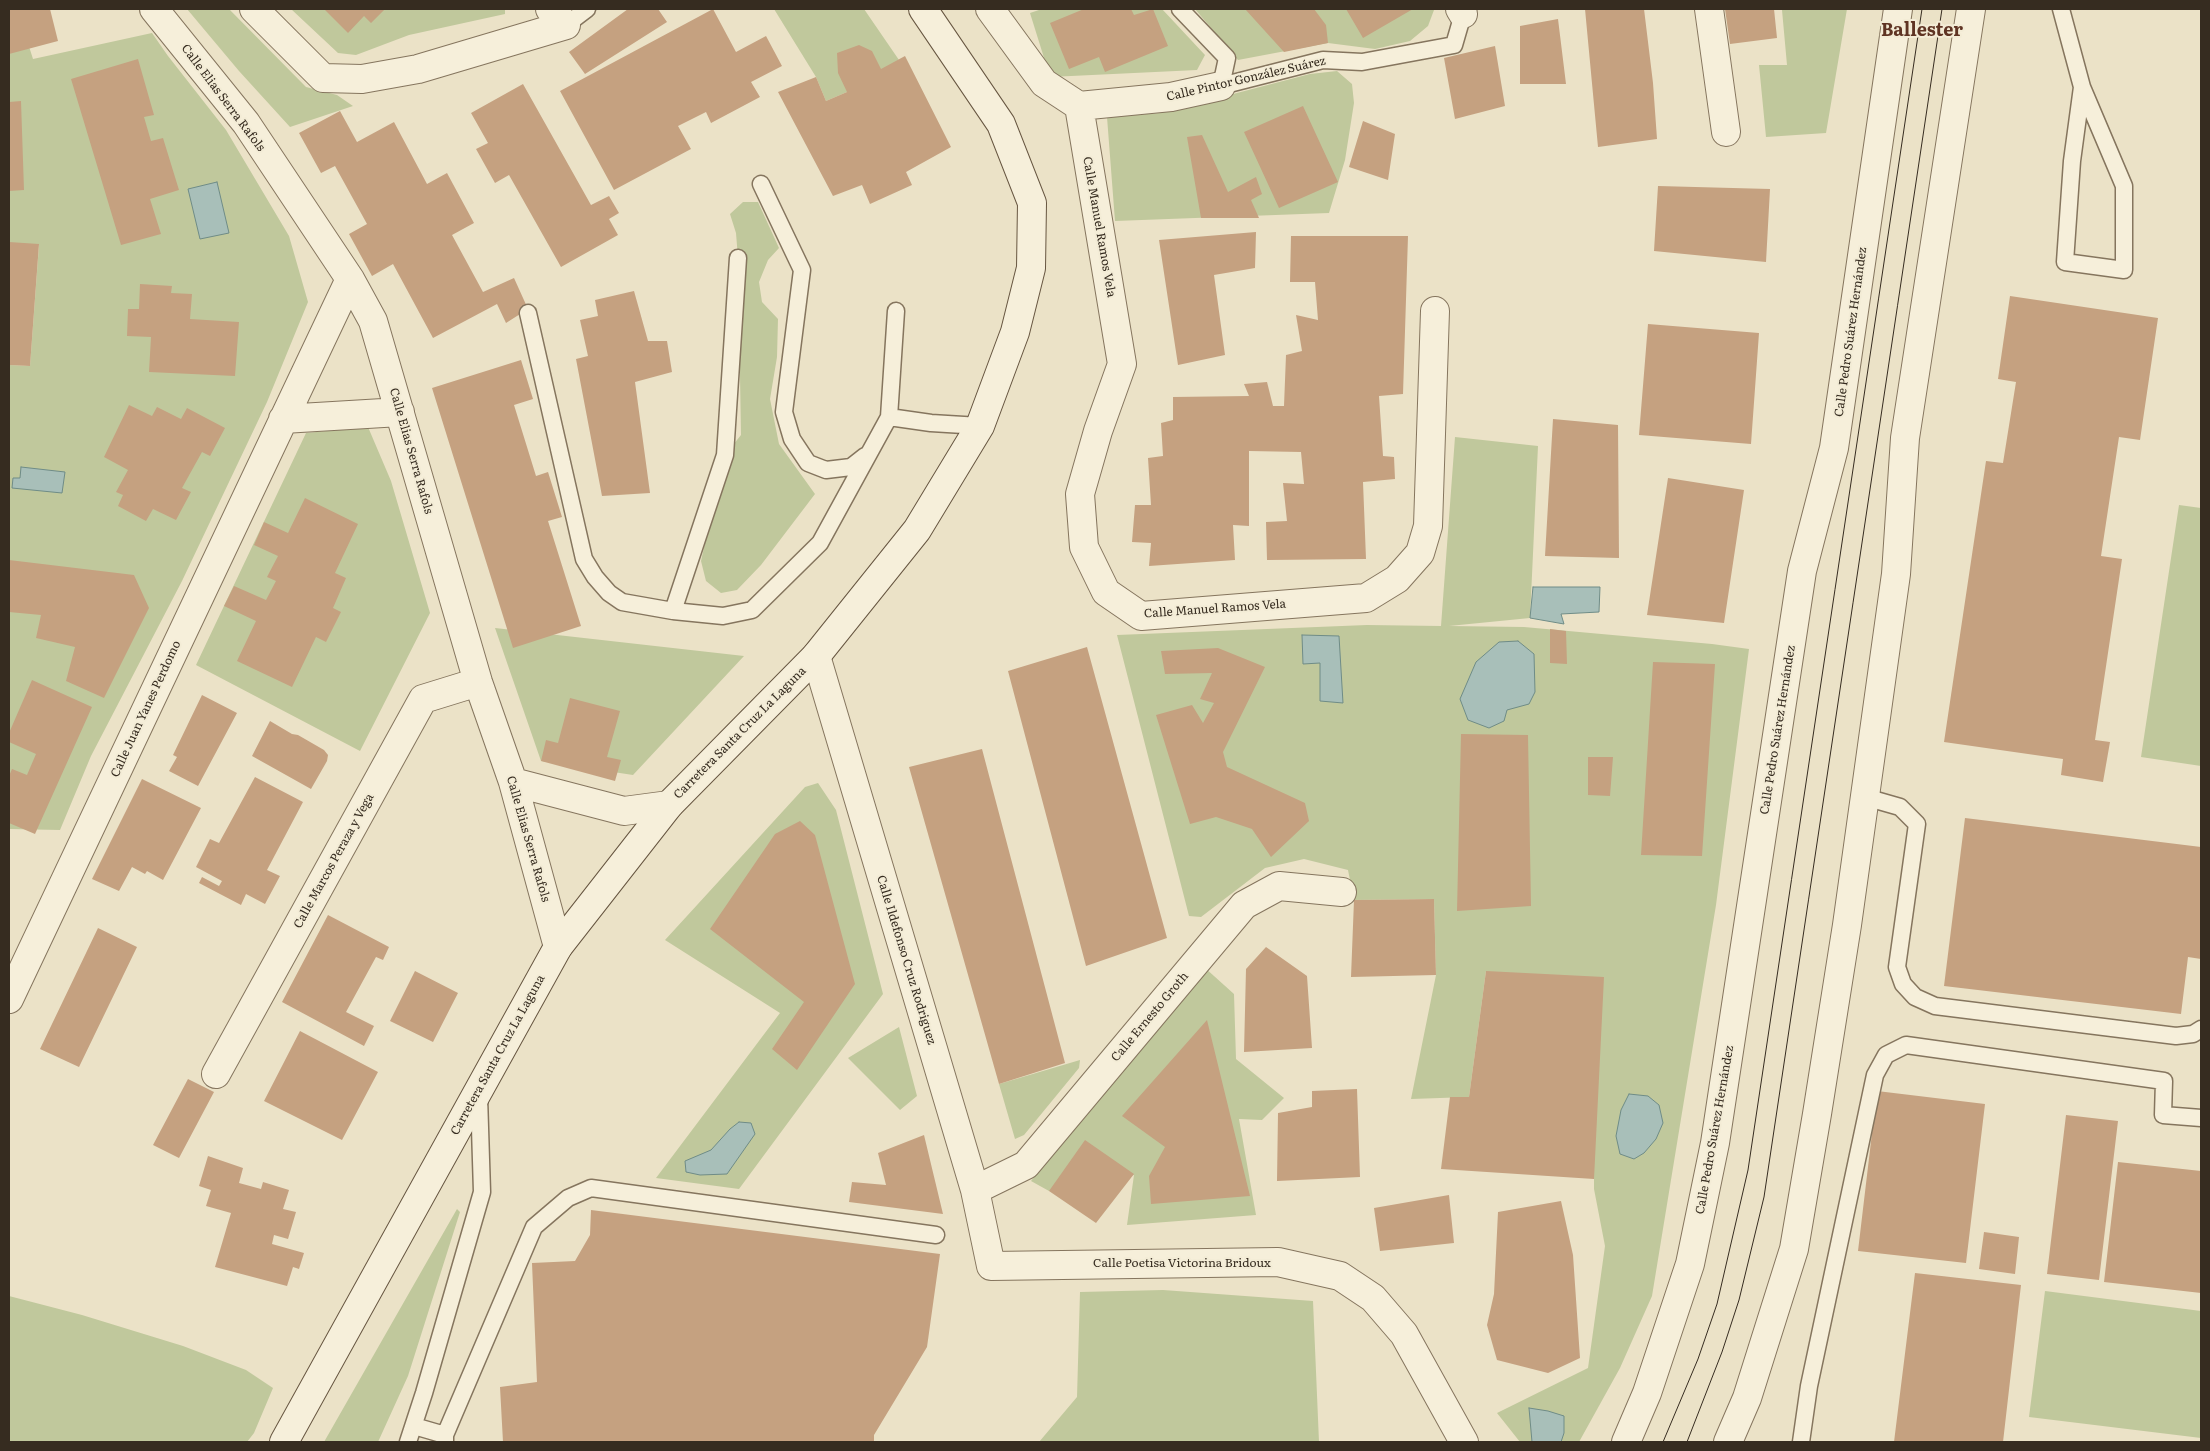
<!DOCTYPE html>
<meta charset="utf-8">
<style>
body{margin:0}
#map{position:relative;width:2210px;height:1451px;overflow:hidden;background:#ebe2c7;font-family:Literata,serif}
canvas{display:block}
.frame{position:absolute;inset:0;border:10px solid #362c20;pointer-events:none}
</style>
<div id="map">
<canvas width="2210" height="1451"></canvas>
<div class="frame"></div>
</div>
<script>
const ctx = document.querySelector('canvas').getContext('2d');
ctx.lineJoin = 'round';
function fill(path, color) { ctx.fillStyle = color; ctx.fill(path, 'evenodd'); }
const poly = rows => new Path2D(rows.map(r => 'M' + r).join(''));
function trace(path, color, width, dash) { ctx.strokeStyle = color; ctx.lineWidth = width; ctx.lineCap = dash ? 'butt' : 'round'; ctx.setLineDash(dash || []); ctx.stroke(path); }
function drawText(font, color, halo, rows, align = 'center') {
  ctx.font = font + ' Literata,serif'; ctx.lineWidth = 4; ctx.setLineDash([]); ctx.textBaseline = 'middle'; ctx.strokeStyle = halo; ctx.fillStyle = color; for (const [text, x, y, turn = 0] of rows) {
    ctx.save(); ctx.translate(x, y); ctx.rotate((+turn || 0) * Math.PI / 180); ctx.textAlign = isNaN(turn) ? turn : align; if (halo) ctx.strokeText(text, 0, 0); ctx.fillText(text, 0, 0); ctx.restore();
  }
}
fill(poly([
 [9,9,17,9,33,59,152,33,168,56,226,130,289,236,308,302,267,402,182,581,91,756,60,830,9,829,9,365,30,366,39,245,9,243],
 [187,9,229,9,306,87,337,95,353,106,290,127,239,71],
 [291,9,505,9,505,14,409,35,356,55,338,53],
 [774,9,864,9,899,60,847,92,826,101,816,77],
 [1042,9,1162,9,1205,55,1197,70,1050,77,1030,13],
 [1195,9,1433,9,1434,10,1428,26,1410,41,1375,49,1328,43,1238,60],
 [1847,9,1826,133,1766,137,1759,65,1787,65,1782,10],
 [1337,71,1352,84,1354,103,1345,160,1329,213,1115,221,1107,117,1160,113,1310,74],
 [743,202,758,202,779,248,768,260,759,282,762,302,778,319,777,357,770,399,779,444,815,494,761,565,737,590,721,593,706,581,701,561,725,455,741,435,738,258,736,233,730,214],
 [368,427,391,481,430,613,360,751,196,665,306,433],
 [1455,437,1538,446,1530,618,1449,626,1524,627,1712,644,1749,649,1716,905,1652,1296,1620,1368,1579,1442,1520,1442,1497,1413,1588,1368,1605,1246,1594,1189,1594,1179,1486,971,1469,1097,1411,1099,1436,975,1434,899,1354,900,1348,870,1304,859,1265,868,1201,917,1189,916,1117,635,1367,625,1441,626],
 [2179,505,2201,508,2201,766,2141,757],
 [495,628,744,656,633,775,541,761],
 [818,783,836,810,883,994,739,1189,656,1178,780,1013,665,940,805,787],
 [1204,967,1234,994,1236,1059,1284,1098,1262,1120,1239,1119,1256,1215,1127,1225,1134,1175,1049,1191,1031,1181],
 [899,1027,917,1096,900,1110,848,1058],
 [1080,1060,1079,1068,1024,1135,1015,1139,999,1084],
 [457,1209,460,1212,408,1376,378,1442,324,1442],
 [1163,1290,1313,1301,1319,1442,1039,1442,1077,1397,1080,1292],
 [2045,1291,2201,1311,2201,1438,2029,1417],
 [9,1296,82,1315,183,1346,246,1370,273,1388,254,1433,247,1442,9,1442]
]), '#c0c89c');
const water = poly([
 [217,182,229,233,200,239,188,189,217,182],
 [21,467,65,472,62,493,12,488,13,478,20,478,21,467],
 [1533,587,1600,587,1599,612,1561,614,1564,624,1530,618,1533,587],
 [1302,635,1339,636,1343,703,1320,701,1320,663,1303,664,1302,635],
 [1518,641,1534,654,1535,692,1529,704,1507,710,1504,721,1489,728,1468,720,1460,699,1476,662,1499,642,1518,641],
 [1629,1094,1648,1096,1659,1105,1663,1123,1656,1139,1644,1153,1634,1159,1620,1154,1616,1136,1621,1110,1629,1094],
 [739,1122,751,1123,755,1134,727,1174,700,1175,686,1172,685,1161,711,1150,730,1129,739,1122],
 [1529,1408,1548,1411,1564,1416,1564,1433,1561,1442,1532,1442,1529,1408]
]);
fill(water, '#a8bfb9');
trace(water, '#6f8c87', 1);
fill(poly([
 [9,9,50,9,58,41,9,54],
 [324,9,385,9,371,23,364,16,348,33],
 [628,9,658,9,667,22,585,74,569,52],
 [713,9,736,52,766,36,782,66,751,82,760,97,711,123,706,112,678,126,691,149,614,190,560,91],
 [1084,9,1131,9,1134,15,1153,9,1168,46,1105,72,1099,57,1069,69,1050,23],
 [1245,9,1314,9,1326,25,1328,43,1284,52],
 [1346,9,1413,9,1363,38],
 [1585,9,1644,9,1653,83,1657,139,1598,147],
 [1725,9,1774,9,1777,38,1730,44],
 [1558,19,1566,84,1520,84,1520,26],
 [859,45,872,51,881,69,905,56,951,147,906,172,912,185,870,204,862,185,833,196,778,92,816,77,826,101,847,92,838,73,837,53],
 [1495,46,1505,106,1455,119,1444,58],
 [138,59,154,115,144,117,151,141,163,138,179,190,150,199,161,234,121,245,71,79],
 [523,84,591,205,609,196,619,213,609,219,618,235,561,267,509,175,495,183,476,149,488,143,471,113],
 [21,101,24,190,9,191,9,102],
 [1303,106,1338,182,1279,208,1244,132],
 [340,111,357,142,394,122,427,184,447,173,474,223,452,235,483,292,514,278,528,309,506,323,497,304,433,338,393,264,372,276,349,234,367,224,335,166,321,173,299,133],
 [1363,121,1395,134,1388,180,1349,167],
 [1202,135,1228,192,1256,177,1262,194,1251,200,1259,218,1201,218,1187,137],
 [1658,186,1770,189,1766,262,1654,251],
 [1256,232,1255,268,1214,275,1225,355,1178,365,1159,240],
 [1291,236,1408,236,1403,394,1379,396,1383,456,1394,457,1395,479,1363,482,1366,559,1267,560,1266,522,1287,521,1283,483,1304,484,1301,452,1249,451,1249,526,1233,525,1235,560,1149,566,1151,543,1132,542,1135,505,1151,505,1148,458,1163,456,1161,423,1173,420,1173,397,1249,396,1244,384,1267,382,1273,406,1284,406,1286,355,1302,351,1296,315,1318,320,1315,282,1290,282],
 [9,242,39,244,30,366,9,365],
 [140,284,172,286,171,293,192,294,190,319,239,322,235,376,149,372,151,337,127,336,128,309,139,309],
 [634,291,648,341,667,341,672,372,635,382,650,493,602,496,576,359,588,356,580,320,598,316,595,300],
 [2010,296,2158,318,2140,440,2119,437,2101,556,2122,559,2095,740,2110,742,2103,782,2061,775,2063,759,1944,742,1986,461,2003,463,2016,382,1998,379],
 [1648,324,1759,333,1751,444,1639,435],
 [521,360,533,399,514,405,536,476,548,472,562,517,548,521,581,626,513,648,432,388],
 [129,405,152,416,157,407,181,419,187,408,225,428,210,456,202,452,182,488,191,492,176,520,153,509,146,521,118,506,123,495,116,492,128,470,104,457],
 [1553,419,1618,425,1619,558,1545,556],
 [1668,478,1744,490,1724,623,1647,615],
 [305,498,358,524,335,573,346,578,333,608,341,612,326,642,316,637,292,687,237,661,256,621,224,606,234,586,266,600,276,581,267,577,278,556,254,545,264,522,288,533],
 [9,560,134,575,149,608,104,698,66,681,75,647,36,638,41,615,9,612],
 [1550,629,1566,631,1567,664,1550,663],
 [1087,647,1167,938,1086,966,1008,671],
 [1218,648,1265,667,1223,752,1227,767,1305,803,1309,821,1271,857,1252,829,1216,817,1190,824,1156,715,1192,705,1203,723,1214,703,1200,699,1212,673,1165,674,1161,651],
 [1653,662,1715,664,1702,856,1641,855],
 [32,680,92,707,35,834,9,823,9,776,12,769,27,775,36,754,9,742,9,733],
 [202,695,237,713,198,786,169,771,177,757,173,755],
 [570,698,620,711,607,757,621,760,615,781,541,761,546,740,558,743],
 [270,721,292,734,298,735,324,750,328,755,327,761,311,789,252,756],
 [1461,734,1528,735,1531,906,1457,911],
 [982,749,1065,1063,999,1084,909,767],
 [1588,757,1613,757,1610,796,1588,795],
 [255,777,303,802,267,870,280,876,265,904,246,894,241,905,199,883,202,877,219,886,222,881,196,867,210,839,219,843],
 [142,779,201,808,163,880,147,871,145,874,132,867,119,891,92,879],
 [1965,818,2201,847,2201,959,2188,957,2181,1014,1944,986],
 [800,821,815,835,855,984,797,1070,772,1049,804,1002,710,929,775,834],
 [1434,899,1436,975,1351,977,1354,900],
 [328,915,389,947,383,960,376,957,346,1012,374,1026,364,1046,282,1002],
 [98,928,137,947,79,1067,40,1049],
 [1266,947,1307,976,1312,1048,1244,1052,1246,969],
 [415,971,458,993,433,1042,390,1021],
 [1486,971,1604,977,1594,1179,1441,1169,1450,1097,1469,1097],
 [1207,1020,1250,1196,1151,1204,1149,1176,1165,1147,1122,1116],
 [300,1031,378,1072,342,1140,264,1101],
 [188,1079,214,1092,179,1158,153,1145],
 [1357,1089,1360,1177,1277,1181,1278,1113,1312,1107,1312,1091],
 [1877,1091,1985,1104,1966,1263,1858,1251],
 [2066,1115,2118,1121,2099,1280,2047,1274],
 [924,1135,943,1214,849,1202,852,1182,886,1185,878,1153],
 [1085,1140,1134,1174,1096,1223,1049,1191],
 [208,1156,243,1168,239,1183,261,1189,263,1182,289,1190,283,1209,296,1212,288,1239,274,1235,272,1244,304,1253,299,1269,293,1267,287,1286,215,1267,231,1213,206,1206,211,1190,199,1186],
 [2118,1162,2201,1171,2201,1293,2104,1282],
 [1449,1195,1454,1243,1380,1251,1374,1208],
 [1561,1201,1573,1255,1580,1358,1548,1373,1497,1360,1487,1325,1494,1294,1498,1212],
 [591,1210,940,1254,927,1347,874,1435,874,1442,503,1442,500,1387,537,1382,532,1263,575,1261,590,1235],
 [1984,1232,2019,1237,2015,1274,1979,1269],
 [1915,1273,2021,1285,2003,1442,1894,1442]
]), '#c5a180');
const service = poly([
 [1180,9,1227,58,1221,86,1323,60,1362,62,1454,45,1463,14],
 [2061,9,2082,87,2124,186,2124,270,2065,262,2072,161,2082,87],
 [566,25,587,9],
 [761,184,802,270,784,412,792,439,808,463,826,470,851,467,865,456],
 [528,313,584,559,595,577,609,593,622,602,673,611,725,455,738,258],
 [889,417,931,423,980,426],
 [673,611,723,616,752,610,820,543,889,417,896,311],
 [1865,797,1900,807,1917,824,1897,967,1903,984,1915,997,1935,1006,2176,1036,2193,1034,2201,1029],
 [414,1426,445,1435],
 [408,1442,424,1393,482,1192,479,1096],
 [445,1442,445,1435,534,1227,568,1198,591,1188,936,1235],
 [1801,1442,1809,1386,1875,1075,1886,1055,1906,1045,2164,1081,2163,1115,2201,1118]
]);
const minor = poly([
 [154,9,246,123,350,279,373,321,478,682,513,782,558,947],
 [254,9,323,78,362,79,418,69,566,25,550,9],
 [990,9,1044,83,1079,106,1171,97,1221,86],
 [1460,9,1463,14],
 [1709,9,1726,132],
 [1079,106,1122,364,1098,431,1080,494,1084,547,1106,592,1141,616,1366,598,1397,579,1420,553,1428,526,1435,311],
 [283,419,400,412],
 [816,656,975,1190,991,1266,1278,1262,1340,1276,1373,1298,1404,1334,1464,1442],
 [513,782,624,811,669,805],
 [9,999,350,279],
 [216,1074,423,699,478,682],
 [975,1190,1026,1165,1244,905,1279,886,1342,892]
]);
const tertiary = poly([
 [1626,1442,1647,1393,1690,1264,1715,1143,1802,571,1834,448,1898,9],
 [1728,1442,1747,1398,1794,1249,1817,1114,1847,925,1896,574,1905,438,1971,9]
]);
const secondary = poly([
 [284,1442,558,947,669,805,816,656,917,530,980,426,1015,332,1031,268,1032,203,1001,124,923,9]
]);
trace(service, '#85755e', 19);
trace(minor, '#85755e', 30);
trace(tertiary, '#85755e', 30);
trace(secondary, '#675641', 30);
trace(service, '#f6efda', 16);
trace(minor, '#f6efda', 28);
trace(tertiary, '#f6efda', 28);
trace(secondary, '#f6efda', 28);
trace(poly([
 [1663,1442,1698,1359,1717,1304,1748,1170,1922,9],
 [1687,1442,1722,1352,1739,1300,1764,1197,1942,9]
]), '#362c20', 1);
drawText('12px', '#362c20', '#f3ecd6', [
 ["Calle Pintor González Suárez",1246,79,-13],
 ["Calle Elias Serra Rafols",223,98,53],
 ["Calle Manuel Ramos Vela",1099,227,80],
 ["Calle Pedro Suárez Hernández",1851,332,-82],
 ["Calle Elias Serra Rafols",411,451,74],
 ["Calle Manuel Ramos Vela",1215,609,-4],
 ["Calle Juan Yanes Perdomo",146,709,-65],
 ["Calle Pedro Suárez Hernández",1778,730,-81],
 ["Carretera Santa Cruz La Laguna",740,733,-45],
 ["Calle Elias Serra Rafols",528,839,74],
 ["Calle Marcos Peraza y Vega",334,861,-61],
 ["Calle Ildefonso Cruz Rodriguez",906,960,73],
 ["Calle Ernesto Groth",1150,1017,-50],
 ["Carretera Santa Cruz La Laguna",498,1055,-61],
 ["Calle Pedro Suárez Hernández",1715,1130,-80],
 ["Calle Poetisa Victorina Bridoux",1182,1263]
]);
drawText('bold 18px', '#5f3423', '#f3ecd6', [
 ["Ballester",1922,31]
]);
</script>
